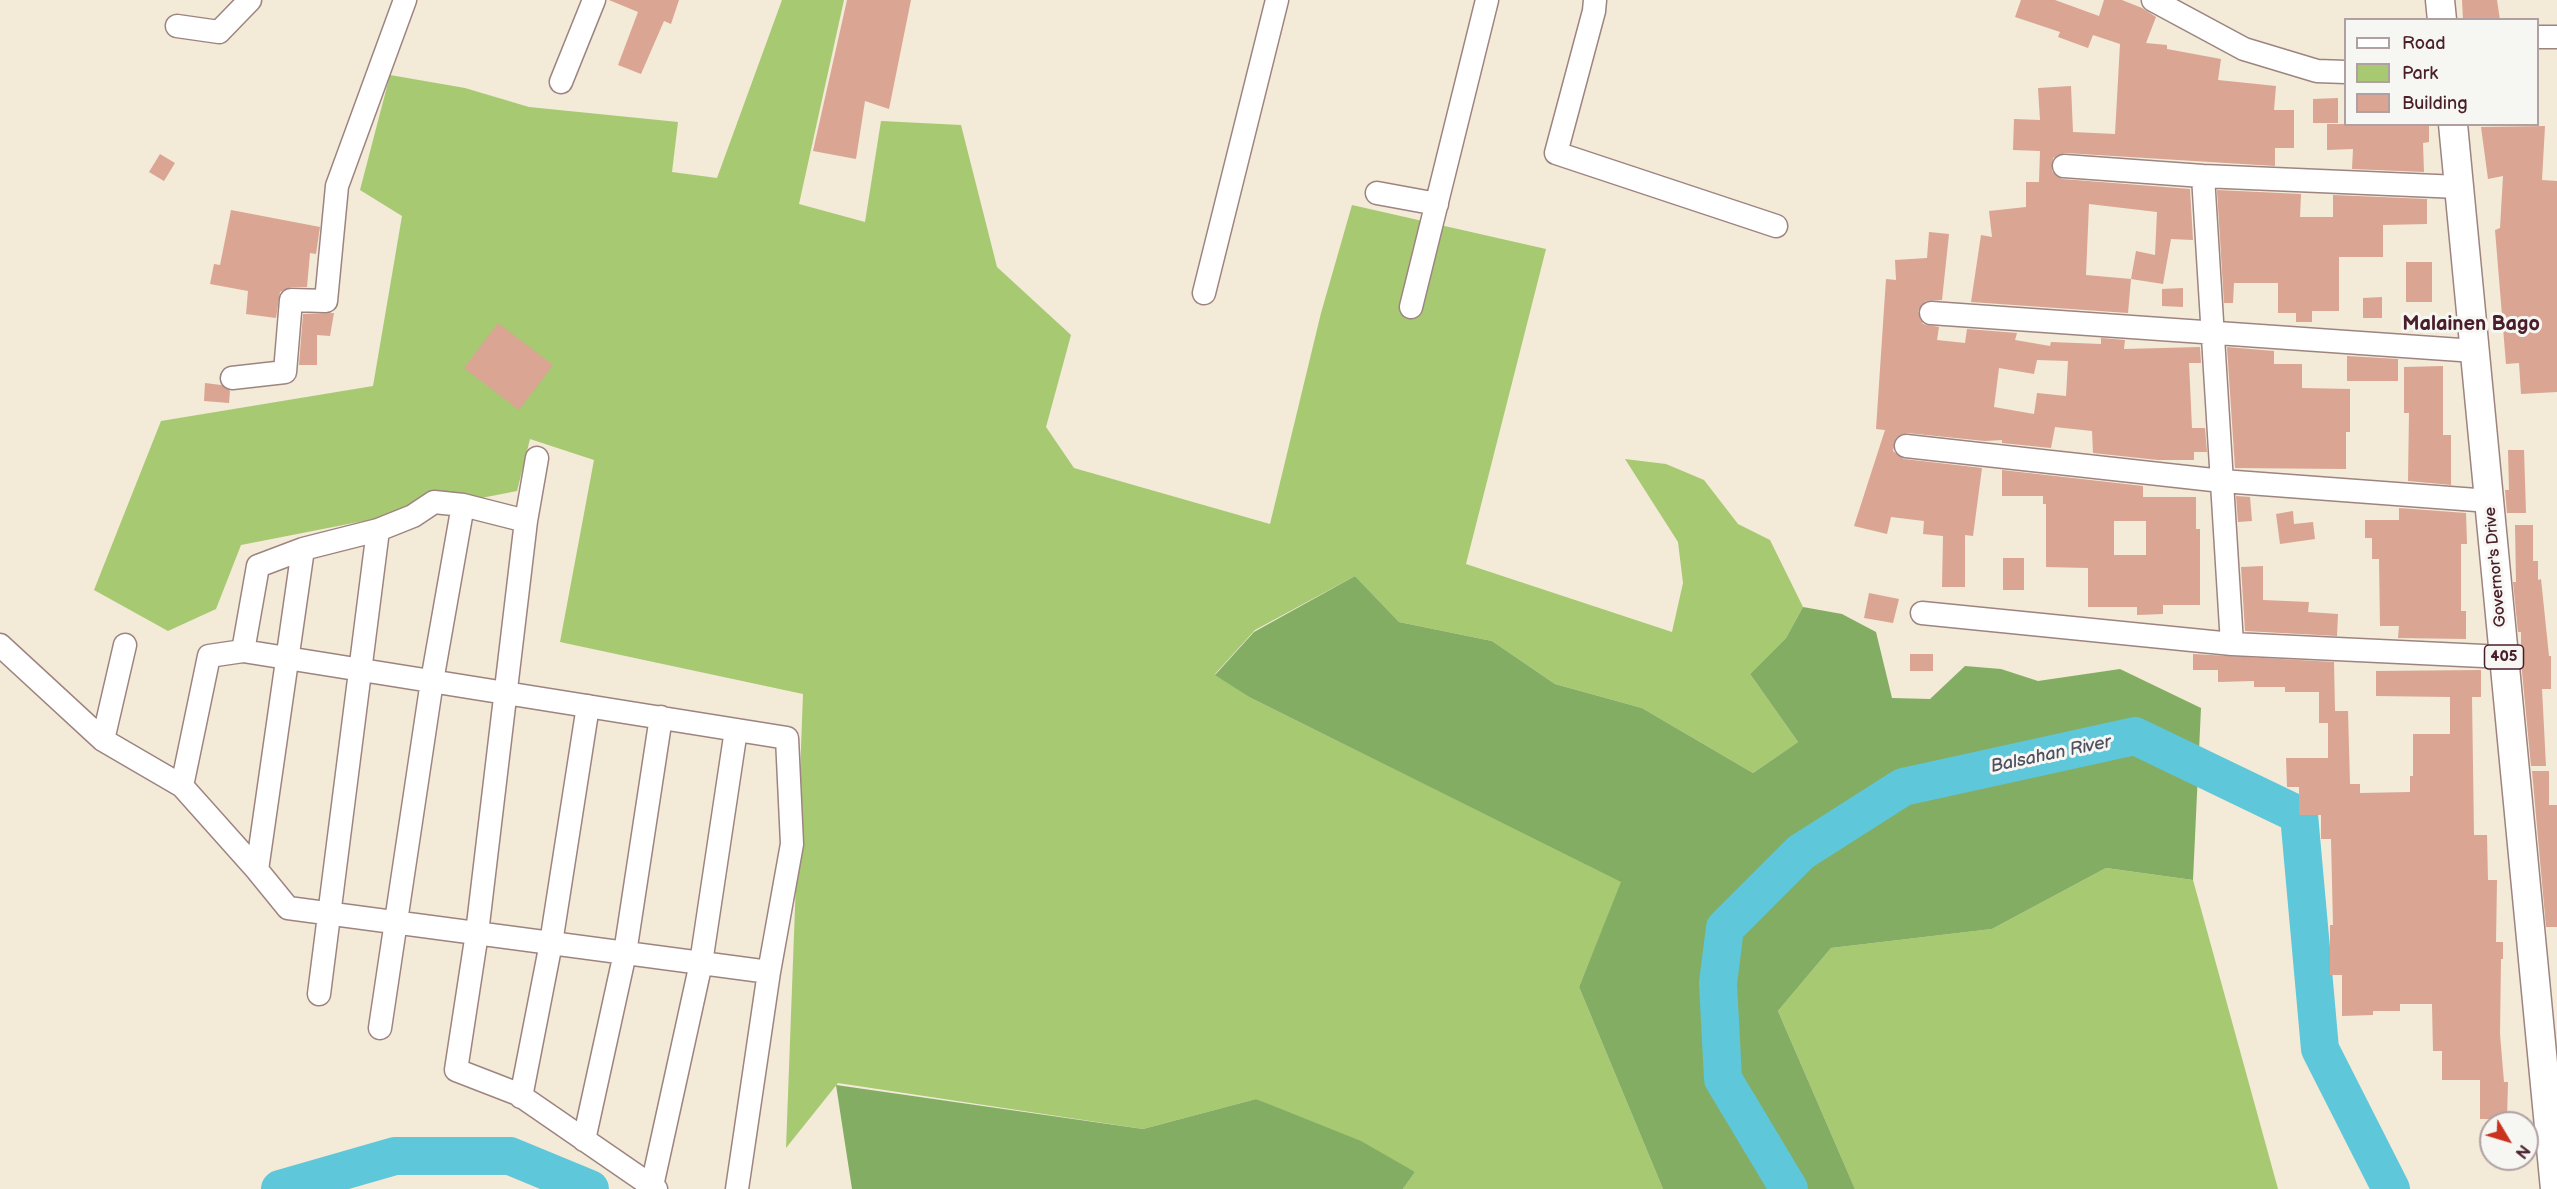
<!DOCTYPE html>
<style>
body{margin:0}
#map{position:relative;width:2557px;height:1189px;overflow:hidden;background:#f3ead7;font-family:"Balsamiq Sans",sans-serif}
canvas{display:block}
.legend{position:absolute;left:2344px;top:18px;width:195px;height:108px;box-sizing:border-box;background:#f6f6f2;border:2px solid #b1a0a2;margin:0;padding:8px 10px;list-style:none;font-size:18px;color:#4a1f2b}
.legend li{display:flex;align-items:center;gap:12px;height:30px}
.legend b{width:30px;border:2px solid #b1a0a2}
.north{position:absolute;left:2479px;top:1111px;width:60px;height:60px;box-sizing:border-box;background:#f6f6f2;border:2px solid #b1a0a2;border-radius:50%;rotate:128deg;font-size:16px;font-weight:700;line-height:24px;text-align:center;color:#4a1f2b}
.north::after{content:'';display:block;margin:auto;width:21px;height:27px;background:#c8321e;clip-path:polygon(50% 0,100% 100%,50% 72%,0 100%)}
</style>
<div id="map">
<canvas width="2557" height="1189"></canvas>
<ul class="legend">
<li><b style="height:8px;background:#fff"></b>Road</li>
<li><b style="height:16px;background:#a6c972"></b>Park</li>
<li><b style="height:16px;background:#daa593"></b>Building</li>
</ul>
<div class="north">N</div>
</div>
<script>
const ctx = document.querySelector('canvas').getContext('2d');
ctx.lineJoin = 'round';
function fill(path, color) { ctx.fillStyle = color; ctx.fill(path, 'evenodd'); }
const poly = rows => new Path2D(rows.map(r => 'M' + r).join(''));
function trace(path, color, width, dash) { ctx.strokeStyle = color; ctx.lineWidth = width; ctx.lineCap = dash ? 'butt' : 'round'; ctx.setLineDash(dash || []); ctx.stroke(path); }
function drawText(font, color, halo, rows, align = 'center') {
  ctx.font = font + ' "Balsamiq Sans",sans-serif'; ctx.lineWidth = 6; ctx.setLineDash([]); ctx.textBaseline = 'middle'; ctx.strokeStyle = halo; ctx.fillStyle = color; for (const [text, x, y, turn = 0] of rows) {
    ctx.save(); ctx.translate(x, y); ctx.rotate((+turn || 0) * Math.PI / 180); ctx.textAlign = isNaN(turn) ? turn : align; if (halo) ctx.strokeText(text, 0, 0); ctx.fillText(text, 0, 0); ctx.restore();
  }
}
fill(poly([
 [782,0,844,0,799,204,865,222,881,121,961,125,997,267,1071,335,1046,427,1074,468,1270,524,1321,313,1352,205,1546,249,1466,564,1672,632,1683,583,1678,542,1625,459,1666,464,1704,480,1738,524,1770,540,1803,607,1786,638,1750,674,1798,742,1753,773,1642,708,1555,684,1492,641,1399,622,1355,576,1255,630,1215,674,1249,697,1622,882,1579,987,1663,1189,1403,1189,1415,1172,1256,1099,1143,1129,838,1083,786,1148,803,694,560,642,594,460,530,439,517,491,241,545,216,609,168,631,94,590,161,421,373,386,402,216,360,190,390,75,465,88,529,107,678,122,672,172,717,178],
 [2106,868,2193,880,2278,1189,1855,1189,1778,1011,1831,948,1992,929]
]), '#a6c972');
fill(poly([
 [1355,576,1399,622,1492,641,1555,684,1642,708,1753,773,1798,742,1750,674,1786,638,1803,607,1842,614,1876,632,1892,698,1930,699,1965,666,2001,669,2038,681,2120,669,2201,708,2193,880,2106,868,1992,929,1831,948,1778,1011,1855,1189,1663,1189,1579,987,1621,882,1249,697,1215,675,1254,632],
 [836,1085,1143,1129,1256,1099,1361,1141,1415,1172,1403,1189,852,1189]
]), '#84ad64');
trace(poly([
 [280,1189,395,1156,510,1156,590,1189],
 [1789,1189,1723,1079,1718,983,1725,928,1801,852,1903,787,2135,736,2299,815,2320,1049,2391,1189]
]), '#5ec7da', 38);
fill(poly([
 [609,0,679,0,671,24,664,21,641,74,618,65,638,12],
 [847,0,911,0,889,109,865,101,856,159,813,151],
 [2021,0,2055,0,2099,16,2104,0,2122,0,2142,8,2156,17,2146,43,2167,45,2167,49,2221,59,2218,80,2276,86,2274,110,2294,110,2294,148,2275,148,2275,166,2065,153,2053,158,2052,171,2062,179,2190,189,2193,240,2171,239,2163,284,2131,279,2128,313,1971,302,1981,235,1992,237,1989,211,2026,207,2026,182,2039,182,2040,151,2013,150,2014,119,2040,120,2038,88,2071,86,2073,132,2115,134,2120,44,2093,35,2088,48,2058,37,2060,32,2015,17],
 [2089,204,2157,212,2155,255,2136,251,2131,279,2086,275],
 [2462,0,2497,0,2500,20,2463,20],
 [2338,98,2338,123,2313,123,2313,99],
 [2327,124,2429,124,2429,142,2423,143,2424,172,2352,169,2353,149,2327,150],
 [2545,126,2542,180,2557,181,2557,392,2521,394,2519,363,2506,364,2495,230,2500,228,2503,176,2488,179,2481,127],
 [160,154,175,163,164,181,149,172],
 [2217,190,2301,194,2300,217,2333,217,2333,195,2427,199,2427,224,2383,225,2383,257,2339,257,2339,311,2312,311,2312,322,2296,322,2296,313,2278,313,2278,283,2234,283,2233,303,2224,303],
 [231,210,320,227,316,254,310,253,307,287,291,287,280,292,276,318,246,314,248,291,210,284,214,264,220,265],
 [1929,232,1949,234,1942,300,1926,301,1918,311,1923,324,1939,327,1937,340,1965,343,1967,329,2017,333,2015,340,2050,346,2051,342,2101,344,2101,338,2125,340,2124,349,2200,347,2201,363,2189,363,2192,428,2205,428,2207,452,2194,452,2194,460,2158,460,2093,453,2092,431,2055,427,2051,448,2002,443,2002,440,1985,441,1907,433,1896,438,1893,451,1904,459,1982,468,1973,536,1965,535,1965,587,1942,587,1943,536,1923,534,1924,521,1891,517,1887,534,1854,526,1885,430,1876,429,1886,279,1896,280,1895,260,1927,258],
 [2037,360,2068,361,2066,396,2037,393,2034,414,1994,407,1999,368,2034,374],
 [2406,262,2432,262,2432,302,2406,302],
 [2183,288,2183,307,2162,306,2162,289],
 [2382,297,2382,318,2363,318,2363,298],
 [334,313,330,336,317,335,317,365,299,365,303,314],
 [498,323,553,365,519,410,464,368],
 [2227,347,2274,351,2274,364,2302,364,2302,388,2350,389,2350,432,2346,432,2346,469,2235,468],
 [2347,356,2398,359,2398,381,2347,381],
 [2443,366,2443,435,2451,435,2451,485,2408,481,2409,413,2404,413,2404,367],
 [205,383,221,385,230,391,229,403,204,401],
 [2508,450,2524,450,2526,513,2507,513,2505,490,2509,490],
 [2002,470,2143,486,2143,497,2196,497,2196,529,2200,529,2200,605,2163,605,2163,614,2137,615,2137,607,2088,607,2088,568,2046,567,2046,504,2043,504,2043,496,2002,496],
 [2114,521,2146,521,2146,555,2114,555],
 [2236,496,2250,497,2252,521,2238,522],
 [2399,508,2466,513,2467,544,2461,544,2461,611,2466,611,2466,639,2398,638,2399,626,2380,626,2379,559,2372,559,2372,538,2365,538,2365,520,2399,520],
 [2293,511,2294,524,2313,522,2315,539,2280,544,2276,514],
 [2515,525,2533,525,2533,561,2538,561,2538,580,2541,579,2549,656,2551,656,2551,689,2542,689,2546,766,2531,766,2521,661,2521,632,2518,632,2513,582,2516,582],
 [2003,558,2024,558,2024,590,2003,590],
 [2263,566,2263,600,2309,602,2308,612,2338,614,2337,636,2245,631,2241,567],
 [1869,593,1899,599,1893,623,1864,618],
 [1910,654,1933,654,1933,671,1910,671],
 [2193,654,2334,662,2335,711,2348,711,2350,784,2360,784,2360,793,2410,792,2410,776,2413,776,2413,734,2450,734,2450,697,2376,696,2376,671,2481,670,2481,697,2472,697,2474,835,2487,835,2488,880,2497,880,2496,942,2503,942,2503,959,2501,959,2500,1034,2504,1082,2508,1082,2507,1119,2480,1119,2480,1080,2442,1080,2442,1051,2433,1051,2432,1004,2400,1004,2400,1011,2373,1011,2373,1015,2342,1016,2342,975,2330,975,2330,925,2333,925,2331,839,2321,839,2321,815,2299,815,2299,787,2287,787,2286,758,2328,758,2328,723,2319,723,2319,692,2285,692,2285,687,2254,687,2254,681,2218,682,2218,670,2193,670],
 [2532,771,2549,771,2549,805,2557,805,2557,927,2546,927]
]), '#daa593');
const minor = poly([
 [1595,0,1594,11,1556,153,1776,226],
 [2153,0,2244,49,2317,71,2346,72],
 [177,26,219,32,250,0],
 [2538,37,2557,37],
 [561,82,594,0],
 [2064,166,2203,176,2459,187],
 [2203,176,2232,644],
 [1377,193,1437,204],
 [1204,293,1277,0],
 [1411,307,1487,0],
 [1931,313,2475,351],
 [232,378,285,372,291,300,326,301,337,186,405,0],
 [1906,446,2222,481,2490,501],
 [537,458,526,521,477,933,456,1070,518,1094,656,1189],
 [1922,613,2232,644,2504,657],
 [0,645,103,740,182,786,257,870,288,908,769,972],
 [243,651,258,566,303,549,378,530,413,516,434,502,463,505,526,521],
 [103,740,125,645],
 [182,786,209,656,243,651,787,738,792,844,769,972,737,1189],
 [257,870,303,549],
 [319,994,378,530],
 [380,1028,432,681,463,505],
 [521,1097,551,943,588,706],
 [584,1140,625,953,661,717],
 [652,1186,701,963,736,730]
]);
const major = poly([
 [2440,0,2442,20],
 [2453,124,2555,1189]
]);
trace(minor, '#9e8481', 25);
trace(major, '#9e8481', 31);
trace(minor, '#fff', 22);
trace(major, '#fff', 28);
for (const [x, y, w] of [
 [2504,657,39]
]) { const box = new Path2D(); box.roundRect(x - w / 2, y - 12, w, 24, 4.5); ctx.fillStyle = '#f6f6f2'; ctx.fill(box); trace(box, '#4a1f2b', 1.5); }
drawText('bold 15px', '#4a1f2b', null, [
 ["405",2504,657]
]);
drawText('16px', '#4a1f2b', '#f6f6f2', [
 ["Governor's Drive",2496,567,-95]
]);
drawText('italic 18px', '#505160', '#f6f6f2', [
 ["Balsahan River",2051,755,-12]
]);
drawText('bold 20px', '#4a1f2b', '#f6f6f2', [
 ["Malainen Bago",2471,325]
]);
</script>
